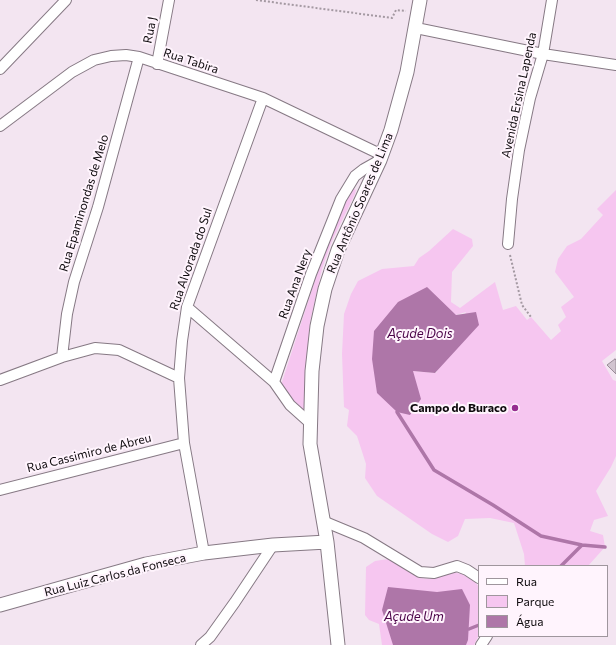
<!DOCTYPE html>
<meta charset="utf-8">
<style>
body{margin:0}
#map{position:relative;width:616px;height:645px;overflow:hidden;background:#f3e5f1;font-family:Commissioner,sans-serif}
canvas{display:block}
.legend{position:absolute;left:478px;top:565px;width:130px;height:72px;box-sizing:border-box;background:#fff4fd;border:1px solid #9f969d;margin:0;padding:5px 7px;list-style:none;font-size:12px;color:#0e0a0d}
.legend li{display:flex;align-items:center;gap:8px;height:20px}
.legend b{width:20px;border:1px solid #9f969d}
</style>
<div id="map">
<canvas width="616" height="645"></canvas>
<ul class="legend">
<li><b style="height:5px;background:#fff"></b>Rua</li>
<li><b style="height:11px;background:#f6c6f0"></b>Parque</li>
<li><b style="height:11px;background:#ae76a8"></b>Água</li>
</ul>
</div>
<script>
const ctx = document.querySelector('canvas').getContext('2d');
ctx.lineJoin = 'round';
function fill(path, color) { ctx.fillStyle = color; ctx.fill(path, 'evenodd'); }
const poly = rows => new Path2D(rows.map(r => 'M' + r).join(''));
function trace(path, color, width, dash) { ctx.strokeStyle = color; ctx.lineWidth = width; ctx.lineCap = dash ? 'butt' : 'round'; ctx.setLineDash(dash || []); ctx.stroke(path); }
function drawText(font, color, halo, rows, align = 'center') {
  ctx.font = font + ' Commissioner,sans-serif'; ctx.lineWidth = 4; ctx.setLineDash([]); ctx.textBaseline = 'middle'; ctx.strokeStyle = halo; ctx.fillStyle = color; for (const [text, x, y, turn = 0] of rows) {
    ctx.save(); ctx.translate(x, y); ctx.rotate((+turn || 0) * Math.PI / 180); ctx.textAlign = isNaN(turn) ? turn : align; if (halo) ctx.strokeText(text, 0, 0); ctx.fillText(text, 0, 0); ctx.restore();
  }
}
fill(poly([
 [353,188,356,190,355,194,332,241,322,269,310,322,304,415,281,385,320,265,347,195],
 [616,190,616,350,602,361,613,380,616,381,616,456,611,467,596,491,608,516,594,520,590,531,603,535,605,547,588,566,525,566,524,554,514,523,490,518,465,519,458,536,448,542,432,534,377,496,365,478,366,464,357,436,347,426,349,410,344,407,342,354,344,314,351,294,358,281,382,269,414,266,419,258,429,251,453,229,472,239,473,246,452,272,451,302,460,308,495,282,503,310,516,306,527,320,531,317,551,340,561,331,558,325,566,317,561,307,574,297,555,272,558,259,567,246,581,239,603,215,597,209],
 [466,312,436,373,413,371,456,315],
 [388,559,419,578,430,579,451,572,462,574,475,582,479,587,479,635,474,645,382,645,379,624,369,620,365,615,366,567,375,561]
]), '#f6c6f0');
fill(poly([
 [427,287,456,315,476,312,479,325,435,373,413,371,421,399,410,415,397,412,377,393,372,359,374,331,398,302],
 [388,587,437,592,462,589,470,605,468,640,466,645,393,645,382,610]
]), '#ae76a8');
trace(poly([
 [397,412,434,470,493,505,541,536,582,545,605,547],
 [561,566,582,545],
 [469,629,479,625]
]), '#ae76a8', 3.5);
const building = poly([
 [615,359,616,360,616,374,607,365,615,359]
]);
fill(building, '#d1c4cf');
trace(building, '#998c97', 1);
const minor = poly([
 [416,28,543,54,616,65],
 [157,64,169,0],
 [0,69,66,0],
 [0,126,72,72,94,60,111,56,126,55,139,57,263,98,382,155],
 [508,244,512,199,519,150,530,98,543,54,552,0],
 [187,307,274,382],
 [62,357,67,314,74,282,98,207,139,57],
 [0,380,62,357,95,348,119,350,179,378],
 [309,422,290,405,274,382,311,274,341,199,355,176,364,169,380,160],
 [0,490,184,443],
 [323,521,364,538,420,572,434,573,457,566,467,570,479,578],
 [204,553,184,443,179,378,182,341,187,307,263,98],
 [201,645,210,637,235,602,273,545],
 [481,645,487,636]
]);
const tertiary = poly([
 [0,605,146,564,204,553,273,545,327,542],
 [338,645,327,542,310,444,312,371,317,326,325,289,338,250,380,160,391,130,407,72,420,0]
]);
trace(minor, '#867984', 12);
trace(tertiary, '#867984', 15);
trace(poly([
 [256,0,392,18,396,10,406,11],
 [510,255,522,305,531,317]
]), '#a499a2', 2, [2, 2]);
trace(minor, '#fff', 10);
trace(tertiary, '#fff', 13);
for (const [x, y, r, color] of [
 [515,408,4,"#952c8f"]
]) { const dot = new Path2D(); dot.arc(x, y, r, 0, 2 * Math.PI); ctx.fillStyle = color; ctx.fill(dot); trace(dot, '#fff4fd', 1.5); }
drawText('12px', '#0e0a0d', '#fff4fd', [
 ["Rua J",150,30,-79],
 ["Rua Tabira",191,61,18],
 ["Avenida Ersina Lapenda",519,95,-78],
 ["Rua Epaminondas de Melo",84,203,-73],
 ["Rua Antônio Soares de Lima",360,203,-67],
 ["Rua Alvorada do Sul",191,259,-71],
 ["Rua Ana Nery",295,284,-70],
 ["Rua Cassimiro de Abreu",89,453,-14],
 ["Rua Luiz Carlos da Fonseca",115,575,-14]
]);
drawText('bold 12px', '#0e0a0d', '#fff4fd', [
 ["Campo do Buraco",507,408]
], 'right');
drawText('italic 13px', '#4b0348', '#fff4fd', [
 ["Açude Dois",420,334],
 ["Açude Um",414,617]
]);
</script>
